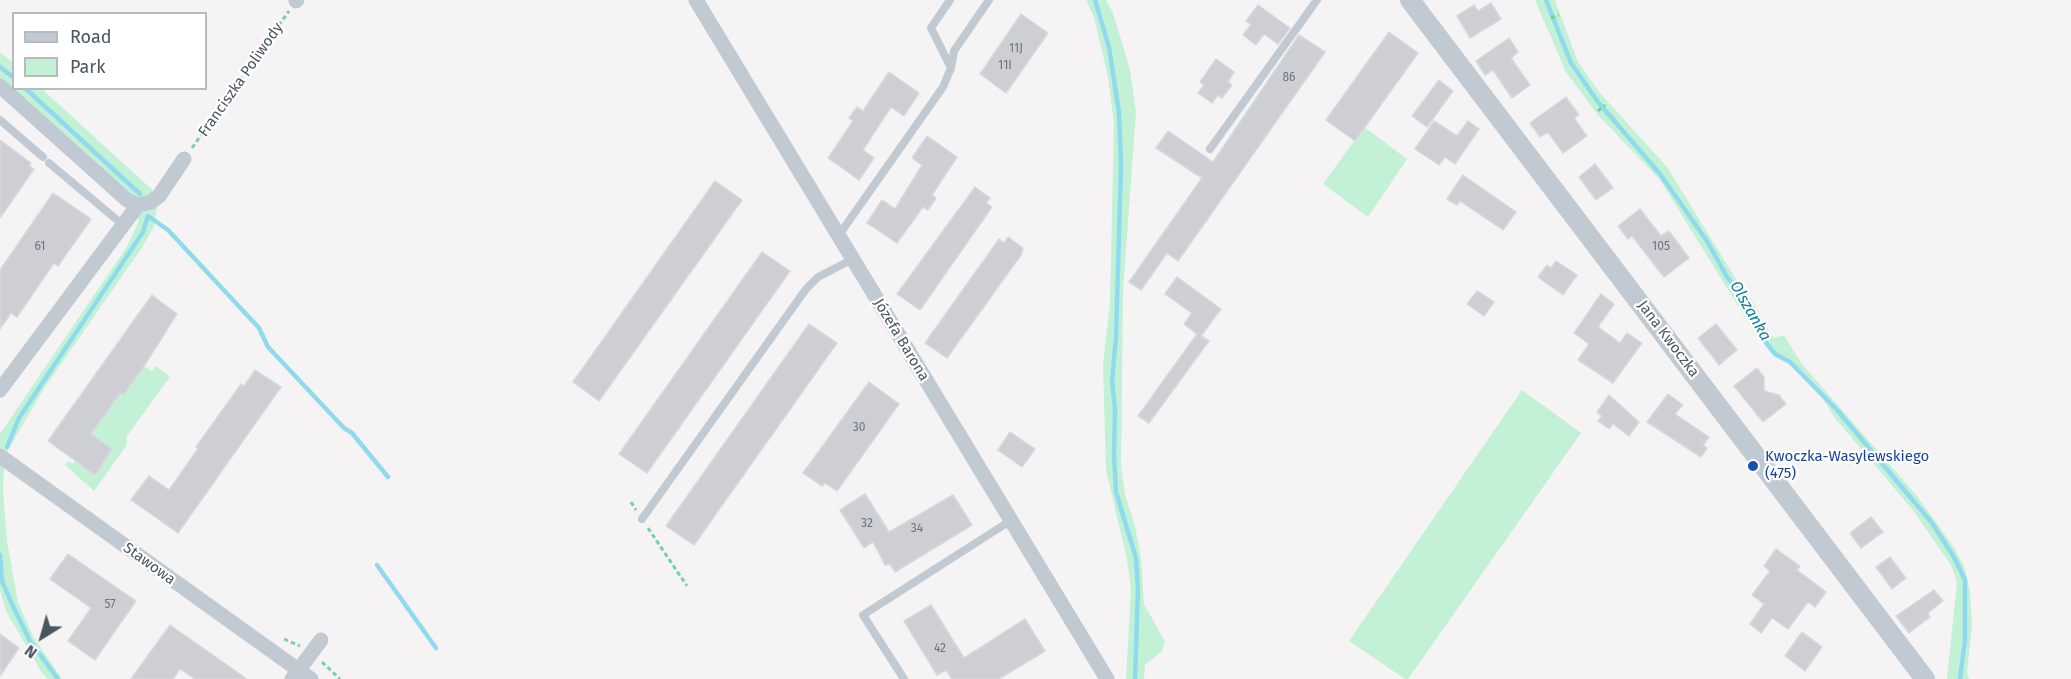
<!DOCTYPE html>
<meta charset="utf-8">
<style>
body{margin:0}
#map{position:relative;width:2071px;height:679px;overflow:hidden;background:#f5f3f3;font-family:"Fira Sans",sans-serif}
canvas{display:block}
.legend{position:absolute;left:12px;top:12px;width:195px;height:78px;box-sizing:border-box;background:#fff;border:2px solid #b7bbc0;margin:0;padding:8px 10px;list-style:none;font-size:18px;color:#4a5661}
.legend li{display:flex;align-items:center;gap:12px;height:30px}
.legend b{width:30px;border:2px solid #b7bbc0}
.north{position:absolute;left:12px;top:607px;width:60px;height:60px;-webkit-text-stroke:4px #fff;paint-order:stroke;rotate:217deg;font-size:16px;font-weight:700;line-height:24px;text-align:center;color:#4a5661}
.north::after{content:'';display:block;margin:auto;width:21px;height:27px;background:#4a5661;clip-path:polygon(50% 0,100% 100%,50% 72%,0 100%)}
</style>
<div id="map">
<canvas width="2071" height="679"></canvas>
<ul class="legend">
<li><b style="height:8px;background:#c1cad2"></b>Road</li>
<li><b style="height:16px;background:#c3f1d5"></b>Park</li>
</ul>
<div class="north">N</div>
</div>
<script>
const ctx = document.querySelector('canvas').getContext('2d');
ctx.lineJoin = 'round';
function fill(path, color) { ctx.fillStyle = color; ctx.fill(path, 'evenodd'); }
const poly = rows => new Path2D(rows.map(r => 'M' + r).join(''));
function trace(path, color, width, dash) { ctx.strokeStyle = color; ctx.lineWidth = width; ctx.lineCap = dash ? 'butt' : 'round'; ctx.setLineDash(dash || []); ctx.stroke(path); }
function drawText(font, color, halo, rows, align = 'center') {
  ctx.font = font + ' "Fira Sans",sans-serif'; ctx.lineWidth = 4.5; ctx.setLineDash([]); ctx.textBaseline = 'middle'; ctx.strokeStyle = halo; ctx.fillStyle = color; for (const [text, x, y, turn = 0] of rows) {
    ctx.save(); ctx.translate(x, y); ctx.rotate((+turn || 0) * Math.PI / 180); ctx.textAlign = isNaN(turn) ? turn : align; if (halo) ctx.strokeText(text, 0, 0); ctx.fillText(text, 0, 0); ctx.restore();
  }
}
fill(poly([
 [1086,0,1106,0,1113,13,1130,70,1136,112,1123,290,1121,465,1125,495,1135,526,1141,559,1144,604,1165,642,1162,651,1145,665,1144,679,1126,679,1131,590,1127,559,1106,470,1103,364,1110,303,1114,124,1108,77,1094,17],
 [1535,0,1555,0,1578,62,1599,92,1667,167,1734,276,1753,302,1770,334,1774,338,1784,335,1801,363,1917,496,1953,546,1964,566,1970,591,1972,625,1967,672,1969,679,1947,679,1957,582,1951,565,1912,509,1834,417,1821,395,1790,362,1775,354,1758,338,1660,180,1598,115,1566,72],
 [0,52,13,63,14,88,42,89,159,196,154,226,143,246,43,390,8,450,4,468,3,491,7,541,18,603,34,638,62,679,48,679,42,673,6,611,0,591,0,434,126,248,139,221,134,206,0,86],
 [1364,127,1407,159,1368,217,1323,184],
 [144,366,152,371,156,366,170,377,127,436,126,446,94,491,65,465,68,461,73,464,75,460,111,450,91,434,120,393,123,395],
 [1522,390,1581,433,1408,679,1405,679,1349,641]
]), '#c3f1d5');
trace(poly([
 [1095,0,1109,47,1119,113,1121,165,1116,337,1112,381,1115,409,1114,455,1116,492,1136,558,1138,589,1135,679],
 [1546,0,1571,63,1598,102,1660,174,1707,241,1727,277,1747,301,1767,344,1775,354,1790,362,1837,410,1932,523,1954,557,1965,580,1965,640,1960,679],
 [0,67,14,78],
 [25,88,140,194],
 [7,447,19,418,143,232,148,216,168,230,259,328,268,347,344,428,352,433,388,477],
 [0,555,2,581,11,602,30,641,58,679],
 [377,565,436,648]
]), '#90daee', 4.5);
const building = poly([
 [1491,3,1501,19,1470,38,1457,16,1474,5,1478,11,1491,3],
 [1258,5,1290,28,1278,44,1264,34,1256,45,1243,35,1251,24,1246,21,1258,5],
 [1021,14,1048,33,1006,93,980,74,1021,14],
 [1389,32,1418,53,1355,141,1326,120,1389,32],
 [1299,35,1325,52,1178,261,1167,253,1141,290,1129,282,1202,178,1156,148,1168,131,1213,162,1299,35],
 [1509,38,1518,52,1511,58,1530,85,1512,98,1493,70,1485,75,1476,61,1509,38],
 [1216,59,1234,72,1228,82,1232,85,1222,98,1218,95,1212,103,1198,93,1204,85,1200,82,1216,59],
 [889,72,919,93,904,116,891,107,863,150,874,158,859,180,828,158,853,121,849,118,857,107,863,111,889,72],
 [1439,80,1453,91,1427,127,1412,116,1439,80],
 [1566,97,1579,115,1574,118,1587,136,1563,153,1548,132,1540,137,1530,123,1566,97],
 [1434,121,1457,136,1468,121,1479,129,1455,164,1445,157,1439,165,1415,149,1434,121],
 [927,136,957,157,932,195,936,198,928,210,923,207,897,243,867,223,882,200,895,209,922,165,912,158,927,136],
 [0,140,31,163,29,166,34,169,0,218,0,140],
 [1595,164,1613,188,1596,200,1579,177,1595,164],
 [1463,175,1516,212,1503,230,1460,201,1457,205,1447,199,1463,175],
 [715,181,742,200,599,401,573,382,715,181],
 [975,187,990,198,986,203,992,207,920,310,897,294,975,187],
 [53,193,91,219,58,266,54,263,17,317,11,313,0,329,0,270,53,193],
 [1640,209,1661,236,1669,231,1689,258,1664,277,1632,236,1628,239,1618,226,1640,209],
 [1008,237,1023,248,1021,255,947,358,925,343,999,239,1004,243,1008,237],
 [762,252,790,271,647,473,619,454,762,252],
 [1556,261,1577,275,1563,295,1538,277,1547,265,1551,268,1556,261],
 [1177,277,1221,309,1201,336,1209,341,1149,423,1138,416,1197,334,1184,324,1192,313,1165,294,1177,277],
 [1477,291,1494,302,1484,316,1467,304,1477,291],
 [1601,294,1614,304,1598,327,1620,343,1627,333,1642,343,1613,383,1578,360,1589,344,1574,333,1601,294],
 [152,295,177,314,144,366,123,395,120,393,91,434,112,449,95,475,48,441,152,295],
 [809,324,837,343,694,545,666,526,809,324],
 [1716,324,1737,350,1719,365,1698,338,1716,324],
 [1757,368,1764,377,1764,391,1779,395,1786,404,1763,422,1734,386,1757,368],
 [255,370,281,387,178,533,131,500,149,476,169,490,198,449,196,447,241,384,244,386,255,370],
 [869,382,899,404,837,491,825,483,822,486,803,473,869,382],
 [1668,394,1683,405,1675,414,1709,437,1703,445,1707,448,1701,457,1647,422,1668,394],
 [1609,395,1639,422,1629,436,1613,424,1609,429,1598,421,1602,416,1597,412,1609,395],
 [1010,432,1035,449,1022,467,998,450,1010,432],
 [865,494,889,532,953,495,972,525,895,572,890,564,885,565,873,542,864,548,840,510,865,494],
 [1871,517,1883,532,1861,548,1850,533,1871,517],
 [1776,549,1800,566,1797,570,1826,592,1815,607,1808,602,1788,629,1772,618,1761,633,1750,624,1764,604,1752,595,1770,571,1764,566,1776,549],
 [68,554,136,601,95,660,68,641,91,608,50,579,68,554],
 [1890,557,1906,578,1892,589,1876,567,1890,557],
 [1934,590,1943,601,1928,613,1930,617,1909,633,1896,616,1934,590],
 [931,605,964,658,1025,619,1045,651,999,679,952,679,946,670,937,675,904,621,931,605],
 [170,625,247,679,195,679,180,669,173,679,131,679,170,625],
 [1802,632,1822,647,1805,671,1785,656,1802,632],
 [0,634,19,648,0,676,0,634]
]);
fill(building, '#cdcfd5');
trace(building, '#d7d9de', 1.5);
trace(poly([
 [1551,18,1559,15],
 [1598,111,1605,105],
 [192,148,289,11],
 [631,502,636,510],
 [648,528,687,586],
 [284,639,300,646],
 [322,662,340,679]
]), '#7ad0a6', 3, [4.5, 3]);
trace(poly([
 [950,0,931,28,951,68],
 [0,120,43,157],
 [1210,149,1317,0],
 [49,163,123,225],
 [839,235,943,87,951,68,954,51,989,0],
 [642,519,806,289,818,277,853,259],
 [904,679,863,615,1010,521]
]), '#c1cad2', 8);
trace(poly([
 [696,0,1107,679],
 [296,1,297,0],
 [0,86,127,200,138,205,151,202,159,196,184,159],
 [0,390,138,205],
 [0,456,311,679],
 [292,679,321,640]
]), '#c1cad2', 15);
trace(poly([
 [1410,0,1925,679]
]), '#c1cad2', 20);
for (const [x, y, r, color] of [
 [1753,466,6,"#1a4fb4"]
]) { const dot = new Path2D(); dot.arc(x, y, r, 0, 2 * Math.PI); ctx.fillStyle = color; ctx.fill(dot); trace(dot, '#fff', 2); }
drawText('12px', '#6b747e', null, [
 ["11J",1016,49],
 ["11I",1005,66],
 ["86",1289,78],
 ["61",40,247],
 ["105",1661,247],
 ["30",859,428],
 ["32",867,524],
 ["34",917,529],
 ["57",110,605],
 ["42",940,649]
]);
drawText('15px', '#4a5661', '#fff', [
 ["Franciszka Poliwody",241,80,-55],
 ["Jana Kwoczka",1668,339,53],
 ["Józefa Barona",901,340,59],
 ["Stawowa",149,564,36]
]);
drawText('15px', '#164399', '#fff', [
 ["Kwoczka-Wasylewskiego",1765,457],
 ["(475)",1765,474]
], 'left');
drawText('italic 16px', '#0c7c9b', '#fff', [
 ["Olszanka",1750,311,60]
]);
</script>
